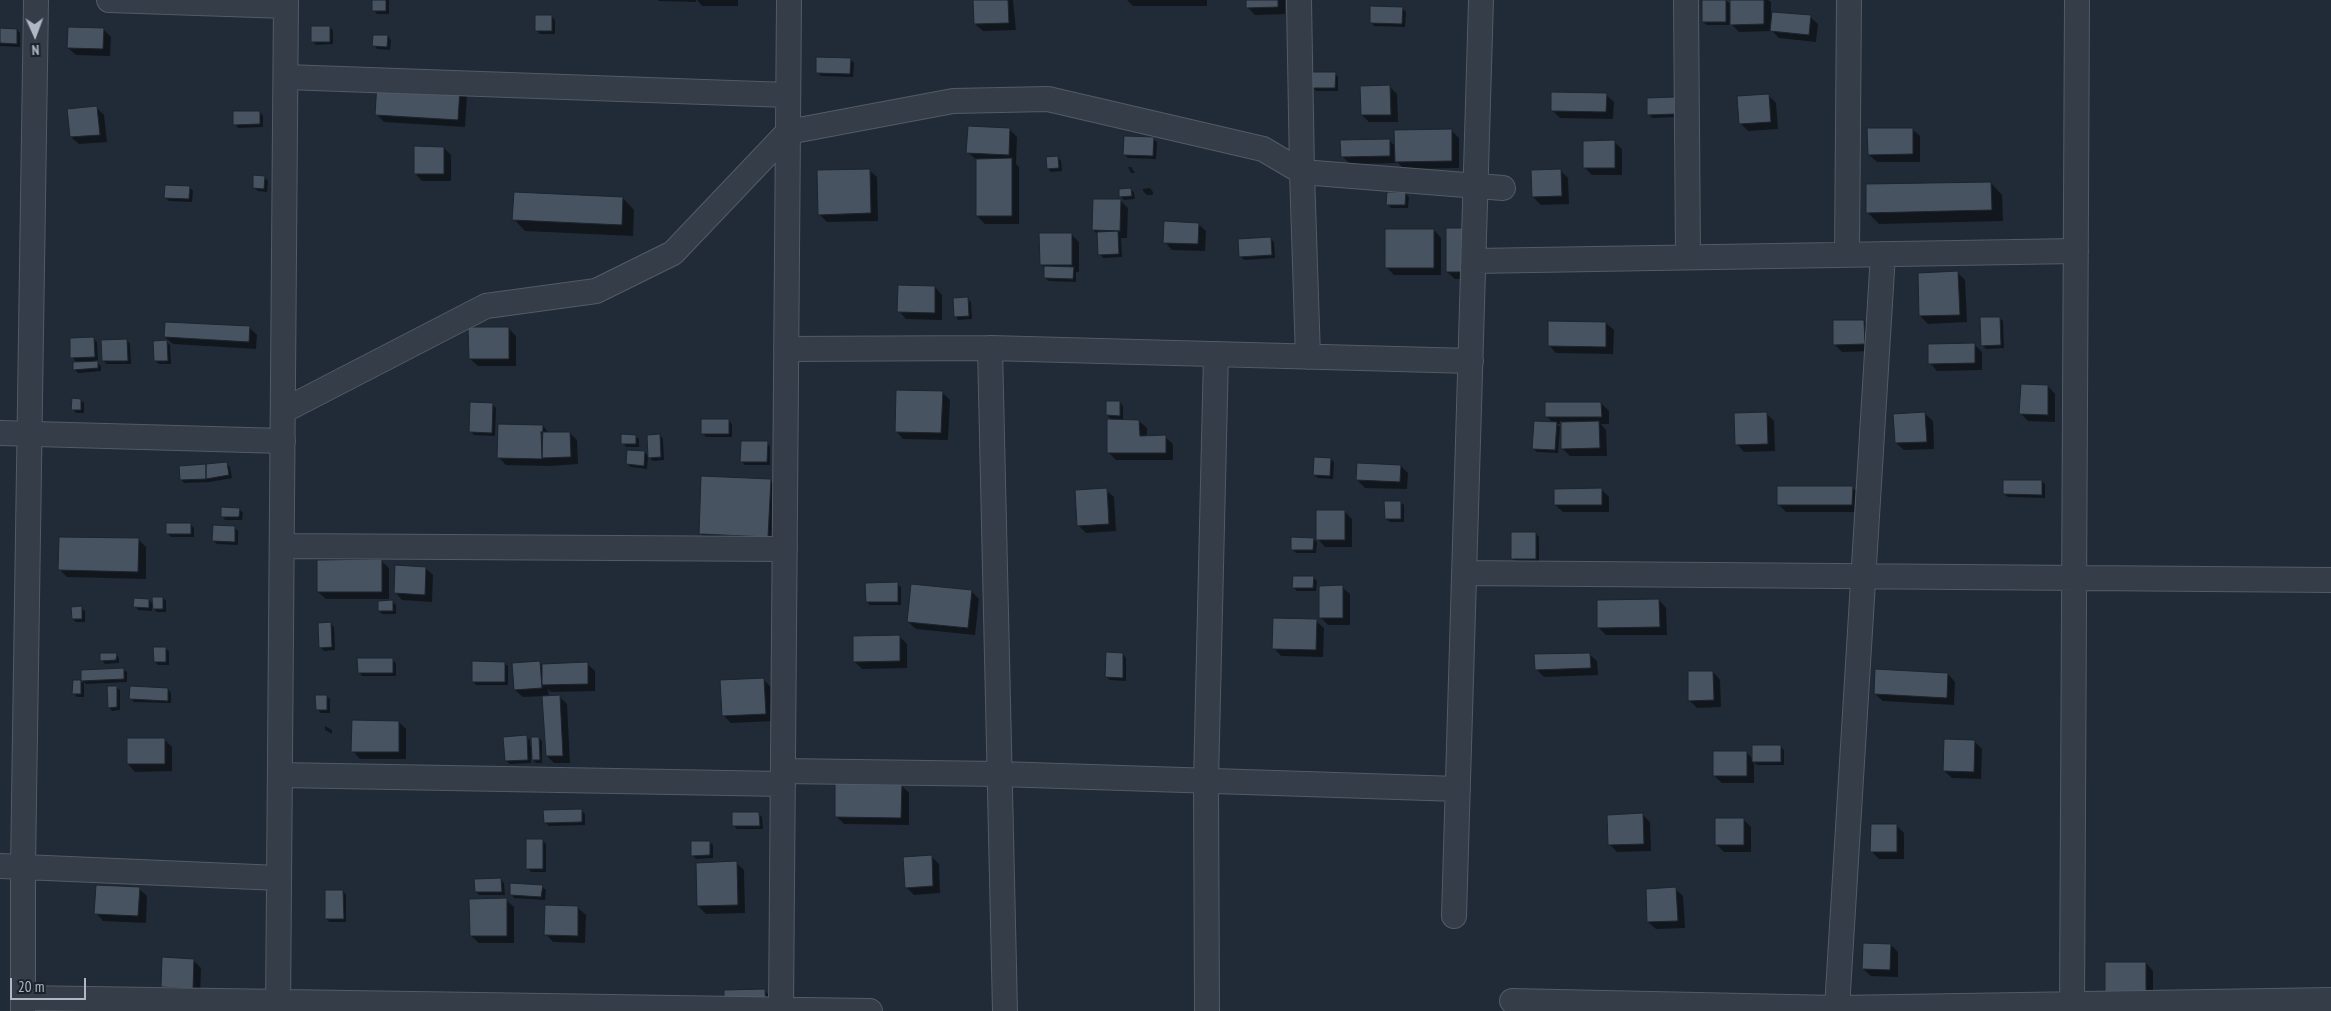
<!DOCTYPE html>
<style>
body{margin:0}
#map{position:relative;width:2331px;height:1011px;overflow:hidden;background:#212b37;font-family:"PT Sans Narrow",sans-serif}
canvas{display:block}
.north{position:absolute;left:10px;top:10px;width:50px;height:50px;-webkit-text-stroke:4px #1a222c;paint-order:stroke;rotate:178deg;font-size:14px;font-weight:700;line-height:20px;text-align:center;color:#afb8c4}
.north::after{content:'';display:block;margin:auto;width:18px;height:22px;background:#afb8c4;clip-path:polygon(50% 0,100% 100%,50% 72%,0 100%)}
.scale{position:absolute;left:10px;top:978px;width:76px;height:22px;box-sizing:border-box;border:2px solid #afb8c4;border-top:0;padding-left:6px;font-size:15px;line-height:18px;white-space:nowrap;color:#afb8c4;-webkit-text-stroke:4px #1a222c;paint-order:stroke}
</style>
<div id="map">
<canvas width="2331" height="1011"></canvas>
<div class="north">N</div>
<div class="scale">20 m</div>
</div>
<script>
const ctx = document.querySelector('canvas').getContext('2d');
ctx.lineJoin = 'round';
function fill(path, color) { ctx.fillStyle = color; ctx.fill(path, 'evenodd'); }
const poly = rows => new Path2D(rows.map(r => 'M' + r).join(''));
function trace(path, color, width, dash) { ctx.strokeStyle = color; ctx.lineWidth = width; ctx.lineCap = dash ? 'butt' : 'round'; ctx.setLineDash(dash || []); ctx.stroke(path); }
fill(poly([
 [374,0,389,0,389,14,377,14,374,10],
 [658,0,696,0,696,2,659,1],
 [697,0,738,0,738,6,702,6],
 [974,0,1013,0,1016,30,983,31,975,24],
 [1127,0,1207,0,1207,6,1133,6],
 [1247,0,1285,0,1285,14,1255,15,1248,8],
 [1726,0,1731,5,1731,0,1768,0,1771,2,1771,13,1810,17,1818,24,1816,42,1779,38,1772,31,1739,32,1729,22,1729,25,1707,25,1703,22],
 [1402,8,1406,12,1405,27,1374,26,1371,22],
 [552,17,555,20,555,34,540,34,536,30],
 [329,27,333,30,333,44,316,45,312,41],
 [0,30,17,30,20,33,20,47,0,46],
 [104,30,111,37,110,56,76,55,68,48],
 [388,36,391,40,390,50,377,49,374,45],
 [850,59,854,63,853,77,821,76,817,72],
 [1335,73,1338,77,1338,91,1316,91,1312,87],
 [1389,86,1397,94,1398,122,1369,122,1362,115],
 [460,90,467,97,465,127,384,122,376,114],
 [1606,95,1614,102,1613,119,1560,118,1553,111],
 [1768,95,1776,103,1778,129,1748,131,1740,123],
 [1674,99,1678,117,1652,118,1649,114],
 [97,108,104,115,107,142,79,144,71,137],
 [260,112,263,116,263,127,238,128,235,124],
 [1912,129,1920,136,1920,162,1877,162,1869,155],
 [1010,130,1017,137,1016,164,1019,167,1019,224,985,224,977,216,977,160,968,153],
 [1451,130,1459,138,1459,168,1404,169,1398,163,1350,164,1342,156,1389,140,1396,147],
 [1153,139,1157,142,1156,159,1128,158,1124,154],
 [1614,142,1622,149,1622,175,1592,175,1584,167],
 [444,148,451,155,451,181,422,181,415,173],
 [1058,157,1061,161,1062,171,1051,172,1048,169],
 [1128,167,1131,167,1135,173,1131,173],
 [869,170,877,177,878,221,827,222,819,214],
 [1560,170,1568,178,1569,204,1541,205,1533,197],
 [264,177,268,181,267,192,258,191,254,188],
 [1991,183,2002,195,2003,221,1879,224,1867,212],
 [190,188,193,191,192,202,169,201,165,198],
 [1150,188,1153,192,1153,195,1147,195,1143,191,1143,189],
 [1131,189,1134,193,1135,199,1124,200,1121,197],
 [1405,193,1409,197,1408,208,1391,208,1388,205],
 [623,198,634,210,633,236,525,231,514,219],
 [1120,200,1128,208,1127,238,1121,238,1122,257,1103,258,1100,254,1098,235,1093,230],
 [1198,224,1206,231,1205,251,1172,250,1165,242],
 [1434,230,1441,238,1441,275,1394,275,1386,267],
 [1071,234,1079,242,1079,272,1076,272,1076,282,1049,281,1045,278,1045,269,1041,264],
 [1471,237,1472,279,1455,279,1447,272],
 [1270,238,1274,242,1275,258,1244,260,1241,257],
 [1958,273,1965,280,1967,322,1928,324,1920,316],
 [935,287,942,295,942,320,906,319,899,311],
 [968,299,971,302,972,319,958,320,955,316],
 [1999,318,2003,321,2004,348,1986,349,1982,345],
 [1864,321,1872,329,1872,351,1842,352,1834,344],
 [1606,323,1614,330,1613,354,1556,353,1549,345],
 [249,327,257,335,256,349,173,344,165,337],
 [508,328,516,336,516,366,478,366,470,359],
 [94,339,97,342,98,360,95,360,101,366,101,371,78,373,74,369,77,363,72,357],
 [127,340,130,344,131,364,107,364,103,361],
 [166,342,170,345,171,364,159,364,155,361],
 [1974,344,1982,352,1982,370,1937,371,1930,363],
 [2048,386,2055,394,2055,422,2028,421,2021,414],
 [942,392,950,400,948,440,903,439,896,431],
 [81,400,84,403,84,413,76,413,73,409],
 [1120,402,1123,406,1123,421,1139,421,1147,428,1147,437,1165,437,1173,444,1173,460,1116,460,1108,452,1113,421,1107,415],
 [1601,403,1609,411,1609,424,1601,424,1606,430,1607,456,1570,456,1563,449,1562,421,1560,421,1560,424,1557,424,1560,427,1558,453,1537,452,1533,449,1553,423,1547,417],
 [492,404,496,408,495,436,474,435,470,431],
 [1767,414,1774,421,1775,451,1744,452,1737,444],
 [1925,414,1933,421,1934,449,1904,450,1896,443],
 [729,421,732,424,732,437,706,437,703,434],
 [543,426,549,433,570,433,577,440,578,464,549,466,506,465,498,457],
 [660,435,663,439,664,460,653,461,648,456,647,469,631,467,627,464,645,452,649,457],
 [635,436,639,439,639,447,626,447,623,443],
 [767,443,770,446,770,465,745,465,741,461],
 [1331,459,1334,462,1333,479,1318,478,1314,475],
 [226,463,230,467,232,478,210,482,184,483,181,479],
 [1401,466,1408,473,1407,489,1365,488,1357,480],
 [770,480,781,492,779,548,711,545,700,533],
 [2042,481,2045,484,2045,498,2008,497,2004,494],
 [1852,487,1860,495,1860,512,1786,512,1779,505],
 [1601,489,1609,497,1609,512,1563,512,1555,505],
 [1106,490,1114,497,1116,531,1086,533,1078,525],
 [1400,502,1404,505,1404,522,1390,522,1386,519],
 [239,509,243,513,242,520,225,520,222,516],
 [1344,511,1352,519,1352,547,1325,547,1318,539],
 [190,524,194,528,194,537,171,537,167,533],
 [234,527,238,531,238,545,217,544,214,541],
 [1536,534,1539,537,1539,562,1516,562,1512,558],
 [1313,539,1317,542,1316,553,1296,553,1292,549],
 [139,540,146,547,146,579,67,577,60,570],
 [381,561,389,568,389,599,326,599,318,592],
 [425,568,433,575,432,602,402,600,395,592],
 [1313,577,1317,581,1316,591,1297,591,1293,587],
 [897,584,901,587,901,605,870,605,867,602],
 [1342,587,1350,594,1350,625,1328,625,1320,617],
 [971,591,979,599,975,635,916,629,908,622],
 [163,598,166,601,166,612,157,612,152,607,152,611,138,610,135,606,149,600,154,605],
 [1659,600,1666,608,1667,635,1606,635,1599,628],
 [392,601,396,605,396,614,382,614,379,611],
 [81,608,85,611,85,622,76,622,73,619],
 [1316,621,1324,628,1323,657,1281,656,1274,648],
 [331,624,334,627,335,650,324,651,320,647],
 [899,636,907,644,907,668,862,669,854,661],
 [165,648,169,651,169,665,158,665,155,662],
 [116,654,119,658,119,663,105,664,102,660],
 [1123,654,1126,658,1126,681,1110,680,1106,677],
 [1589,654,1597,661,1598,675,1544,677,1536,669],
 [392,660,396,663,396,676,362,676,359,672],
 [539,662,543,665,587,664,595,671,595,691,551,692,548,689,549,697,559,696,567,704,570,763,554,763,547,756,544,696,523,697,515,690],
 [504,663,508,666,508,685,476,685,473,682],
 [123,669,127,672,127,682,86,684,84,682,84,697,77,697,73,693,80,681,83,683,82,671],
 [1713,672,1720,680,1721,707,1697,708,1689,700],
 [1948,674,1955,682,1954,705,1883,701,1875,694],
 [763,679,771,687,773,721,731,723,724,716],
 [116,687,120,690,120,710,112,711,109,707],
 [168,689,171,693,171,703,134,702,130,698],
 [326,696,330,699,330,713,321,713,318,710],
 [399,722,406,729,406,759,360,759,353,751],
 [325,726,332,730,332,734,325,730],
 [526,737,530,740,530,747,539,738,542,741,542,763,536,763,531,757,531,763,510,764,506,761],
 [165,740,172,747,172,771,135,772,128,764],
 [1974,741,1982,749,1981,779,1952,778,1944,771],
 [1781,747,1784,750,1784,765,1757,765,1754,762,1754,783,1722,783,1714,776,1746,752,1753,759],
 [901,785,909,793,909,825,844,824,836,816],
 [581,810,585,814,585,825,549,826,545,822],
 [759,814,762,817,763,829,737,829,733,825],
 [1643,815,1650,822,1651,851,1617,852,1609,844],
 [1743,819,1751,827,1751,852,1724,852,1717,845],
 [1896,825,1904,833,1904,859,1879,859,1872,852],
 [542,840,546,844,546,872,531,872,528,868],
 [709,842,713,845,713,858,696,859,693,855],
 [931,856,939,864,940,893,914,895,906,887],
 [736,863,744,870,745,913,706,914,698,906],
 [501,879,504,883,505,895,479,895,476,892],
 [542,887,546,890,545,900,514,898,511,894],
 [139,889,147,896,146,923,103,921,96,913],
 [1675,889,1683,896,1685,928,1656,929,1648,922],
 [343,891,346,895,346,922,330,922,326,919],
 [506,900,514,907,514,943,479,943,471,936],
 [578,908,586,915,585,943,553,942,546,934],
 [1891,945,1898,952,1898,977,1871,976,1863,969],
 [193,960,201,968,200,996,170,994,162,987],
 [2146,963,2153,971,2153,999,2114,999],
 [764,990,772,998,727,1011]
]), '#0007');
const building = poly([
 [372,0,386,0,386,11,372,11,372,0],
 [973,0,1008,0,1009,23,974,24,973,0],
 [1246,0,1278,0,1278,7,1246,8,1246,0],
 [1702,0,1726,0,1726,22,1702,22,1702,0],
 [1730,0,1764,0,1764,24,1730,25,1730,0],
 [1370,6,1403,7,1402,24,1370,23,1370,6],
 [1772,12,1811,15,1809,35,1770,31,1772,12],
 [535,15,552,15,552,31,535,31,535,15],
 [311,26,330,26,330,42,311,42,311,26],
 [68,27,104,28,103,49,67,48,68,27],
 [0,28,17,29,17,44,0,43,0,28],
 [373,35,388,35,387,47,372,46,373,35],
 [816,57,851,58,850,74,816,73,816,57],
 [1311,72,1336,72,1335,88,1311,88,1311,72],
 [377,83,460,89,458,120,375,115,377,83],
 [1390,85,1391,115,1361,115,1360,86,1390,85],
 [1551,92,1607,93,1606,112,1551,111,1551,92],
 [1769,94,1771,122,1739,124,1737,96,1769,94],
 [1675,97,1675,114,1647,115,1647,98,1675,97],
 [97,106,100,135,70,137,67,109,97,106],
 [233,111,260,111,260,124,233,125,233,111],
 [968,126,1010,128,1009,155,966,153,968,126],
 [1867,128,1913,128,1913,154,1868,155,1867,128],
 [1452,129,1452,161,1395,162,1394,130,1452,129],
 [1124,136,1154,137,1153,156,1123,155,1124,136],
 [1390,139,1390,156,1341,157,1340,140,1390,139],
 [1615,140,1615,168,1583,168,1583,141,1615,140],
 [414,146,444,147,444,174,414,174,414,146],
 [1058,156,1059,168,1047,169,1046,157,1058,156],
 [1012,158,1012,216,976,216,976,159,1012,158],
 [870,169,871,213,818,215,817,170,870,169],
 [1561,169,1562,196,1532,197,1531,170,1561,169],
 [253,175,265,176,264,189,253,188,253,175],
 [1991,182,1992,210,1866,213,1866,184,1991,182],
 [165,185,190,186,189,199,164,198,165,185],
 [1131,188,1132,196,1119,197,1119,189,1131,188],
 [514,192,623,197,622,225,512,220,514,192],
 [1387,192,1406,192,1405,205,1386,205,1387,192],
 [1093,199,1121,199,1120,231,1092,230,1093,199],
 [1164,221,1199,223,1198,244,1163,243,1164,221],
 [1446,228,1464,228,1465,272,1446,272,1446,228],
 [1385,229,1434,229,1434,268,1385,268,1385,229],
 [1118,231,1119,254,1098,255,1097,232,1118,231],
 [1039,233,1072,233,1072,265,1040,265,1039,233],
 [1271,237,1272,255,1239,257,1238,239,1271,237],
 [1044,266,1074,267,1073,279,1044,278,1044,266],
 [1958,271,1960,315,1919,316,1918,273,1958,271],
 [898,285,935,286,935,313,897,312,898,285],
 [968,297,969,316,954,317,953,298,968,297],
 [1980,317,2000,317,2001,345,1981,346,1980,317],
 [1833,320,1864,320,1865,344,1833,345,1833,320],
 [1548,321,1606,322,1606,347,1548,346,1548,321],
 [165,322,250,326,249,342,164,337,165,322],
 [468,327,509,327,509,359,469,359,468,327],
 [94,337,95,357,70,358,70,338,94,337],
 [127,339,128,361,102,361,101,340,127,339],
 [167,340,168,361,154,361,153,341,167,340],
 [1975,343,1975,363,1928,364,1928,344,1975,343],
 [98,361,98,368,73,370,73,362,98,361],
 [2021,384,2048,385,2048,415,2019,414,2021,384],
 [896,390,943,391,941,433,895,432,896,390],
 [72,398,81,399,81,410,71,410,72,398],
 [1106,401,1120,401,1120,416,1106,415,1106,401],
 [470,402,493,403,492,433,469,432,470,402],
 [1545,402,1601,402,1602,417,1545,417,1545,402],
 [1767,412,1768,444,1735,445,1734,413,1767,412],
 [1925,412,1927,442,1895,443,1893,414,1925,412],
 [701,419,729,419,729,434,701,434,701,419],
 [1107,419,1139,420,1140,436,1166,435,1166,453,1107,453,1107,419],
 [1534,421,1557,422,1555,450,1532,449,1534,421],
 [1599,421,1600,448,1561,449,1561,422,1599,421],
 [498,424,543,425,542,459,497,458,498,424],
 [541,432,570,432,571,457,542,458,541,432],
 [621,434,636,435,636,444,621,444,621,434],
 [660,434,661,457,648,458,647,435,660,434],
 [741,441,768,441,767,462,740,462,741,441],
 [627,450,645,451,644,466,626,464,627,450],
 [1314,457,1331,458,1330,476,1313,475,1314,457],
 [227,462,229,475,206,479,206,464,227,462],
 [1357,463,1401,465,1400,482,1356,480,1357,463],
 [206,464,206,479,180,480,179,466,206,464],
 [701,476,771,479,768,537,699,534,701,476],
 [2003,480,2042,480,2042,495,2003,494,2003,480],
 [1777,486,1853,486,1852,505,1777,505,1777,486],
 [1107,488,1109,524,1077,526,1075,490,1107,488],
 [1602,488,1602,505,1554,505,1554,489,1602,488],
 [1384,501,1401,501,1401,519,1385,519,1384,501],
 [221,507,240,508,239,517,221,517,221,507],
 [1316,510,1345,510,1345,540,1316,540,1316,510],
 [166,523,191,523,191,534,166,534,166,523],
 [213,525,235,526,235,542,212,541,213,525],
 [1511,532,1536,532,1536,559,1511,559,1511,532],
 [59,537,139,538,138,572,58,570,59,537],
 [1291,537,1314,538,1313,550,1291,550,1291,537],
 [382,559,382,592,317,592,317,560,382,559],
 [395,565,426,567,425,595,394,593,395,565],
 [1293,576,1314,576,1313,588,1292,588,1293,576],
 [898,582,898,602,866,602,865,583,898,582],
 [911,584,972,590,968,628,907,622,911,584],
 [1343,585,1343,618,1319,618,1319,586,1343,585],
 [152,597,163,597,163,609,153,609,152,597],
 [134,598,149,599,149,608,133,607,134,598],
 [1659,599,1660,627,1597,628,1597,600,1659,599],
 [393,600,393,611,378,611,378,601,393,600],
 [82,606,82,619,72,619,71,607,82,606],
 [1273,618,1317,619,1316,650,1272,649,1273,618],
 [331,622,332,647,319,648,318,623,331,622],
 [900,635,900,661,853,662,853,636,900,635],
 [153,647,166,647,166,662,154,662,153,647],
 [1106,652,1123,653,1123,678,1105,677,1106,652],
 [100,653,117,653,116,660,100,661,100,653],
 [1590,653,1591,668,1535,670,1534,654,1590,653],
 [357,658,393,658,393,673,358,673,357,658],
 [472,661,505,662,505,682,472,682,472,661],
 [540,661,542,688,514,690,512,663,540,661],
 [588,662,588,684,542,685,542,664,588,662],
 [124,668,124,679,81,681,81,670,124,668],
 [1875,669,1948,673,1947,698,1874,694,1875,669],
 [1688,671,1713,671,1714,700,1688,701,1688,671],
 [764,678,766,714,722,716,720,680,764,678],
 [73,680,81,680,81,694,72,694,73,680],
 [107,686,117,686,117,707,108,708,107,686],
 [130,686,168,688,168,701,129,699,130,686],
 [315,695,327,695,327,710,316,710,315,695],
 [560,695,563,756,546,756,542,696,560,695],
 [352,720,399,721,399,752,351,752,352,720],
 [527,735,528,760,505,761,503,737,527,735],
 [531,737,539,737,540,760,532,760,531,737],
 [127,738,165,738,165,764,127,764,127,738],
 [1944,739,1975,740,1974,772,1943,771,1944,739],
 [1752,745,1781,745,1781,762,1752,762,1752,745],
 [1713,751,1747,751,1747,776,1713,776,1713,751],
 [835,783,902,784,901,818,835,817,835,783],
 [582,809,582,822,544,823,543,810,582,809],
 [732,812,759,812,760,826,732,826,732,812],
 [1643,813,1644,844,1608,845,1607,815,1643,813],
 [1715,818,1744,818,1744,845,1715,845,1715,818],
 [1871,824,1897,824,1897,852,1870,852,1871,824],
 [526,839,543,839,543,869,526,869,526,839],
 [691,841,710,841,710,855,691,856,691,841],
 [932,855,933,886,905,888,903,857,932,855],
 [737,861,738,905,697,906,696,863,737,861],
 [501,878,502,892,475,892,474,879,501,878],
 [510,883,543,885,541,897,510,895,510,883],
 [96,885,140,887,138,916,94,914,96,885],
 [1676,887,1678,921,1647,922,1646,889,1676,887],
 [325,890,343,890,344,919,325,919,325,890],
 [507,898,507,936,470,936,469,899,507,898],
 [545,905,578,906,578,936,544,935,545,905],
 [1863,943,1891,944,1890,970,1862,969,1863,943],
 [162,957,194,959,193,989,161,987,162,957],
 [2105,962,2146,962,2146,992,2105,992,2105,962],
 [765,989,766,1009,724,1010,724,990,765,989]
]);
fill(building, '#475361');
trace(building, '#1c242f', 1);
const street = poly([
 [109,0,286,6],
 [1299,0,1302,172,1308,357],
 [1686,0,1688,257],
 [286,77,788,95],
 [1847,254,1849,0],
 [1474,261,2076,251],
 [990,348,1005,1011],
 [786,349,990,348,1471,361],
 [283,411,486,306,596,291,673,253,788,132,953,101,1048,99,1263,149,1302,172,1503,188],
 [0,433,283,441],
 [282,546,785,549],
 [1464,573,2331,580],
 [783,771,1000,774,1458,789],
 [280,775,783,784],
 [0,866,279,878],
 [1454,916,1481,0],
 [23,998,870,1011],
 [1512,1001,1837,1008,2331,1000],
 [1837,1008,1883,254],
 [23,1011,23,867,36,0],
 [278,1011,286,0],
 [781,1011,789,0],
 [1207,1011,1206,781,1216,354],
 [2072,1011,2077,0]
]);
trace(street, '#525b66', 26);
trace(street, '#353d48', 24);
</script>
